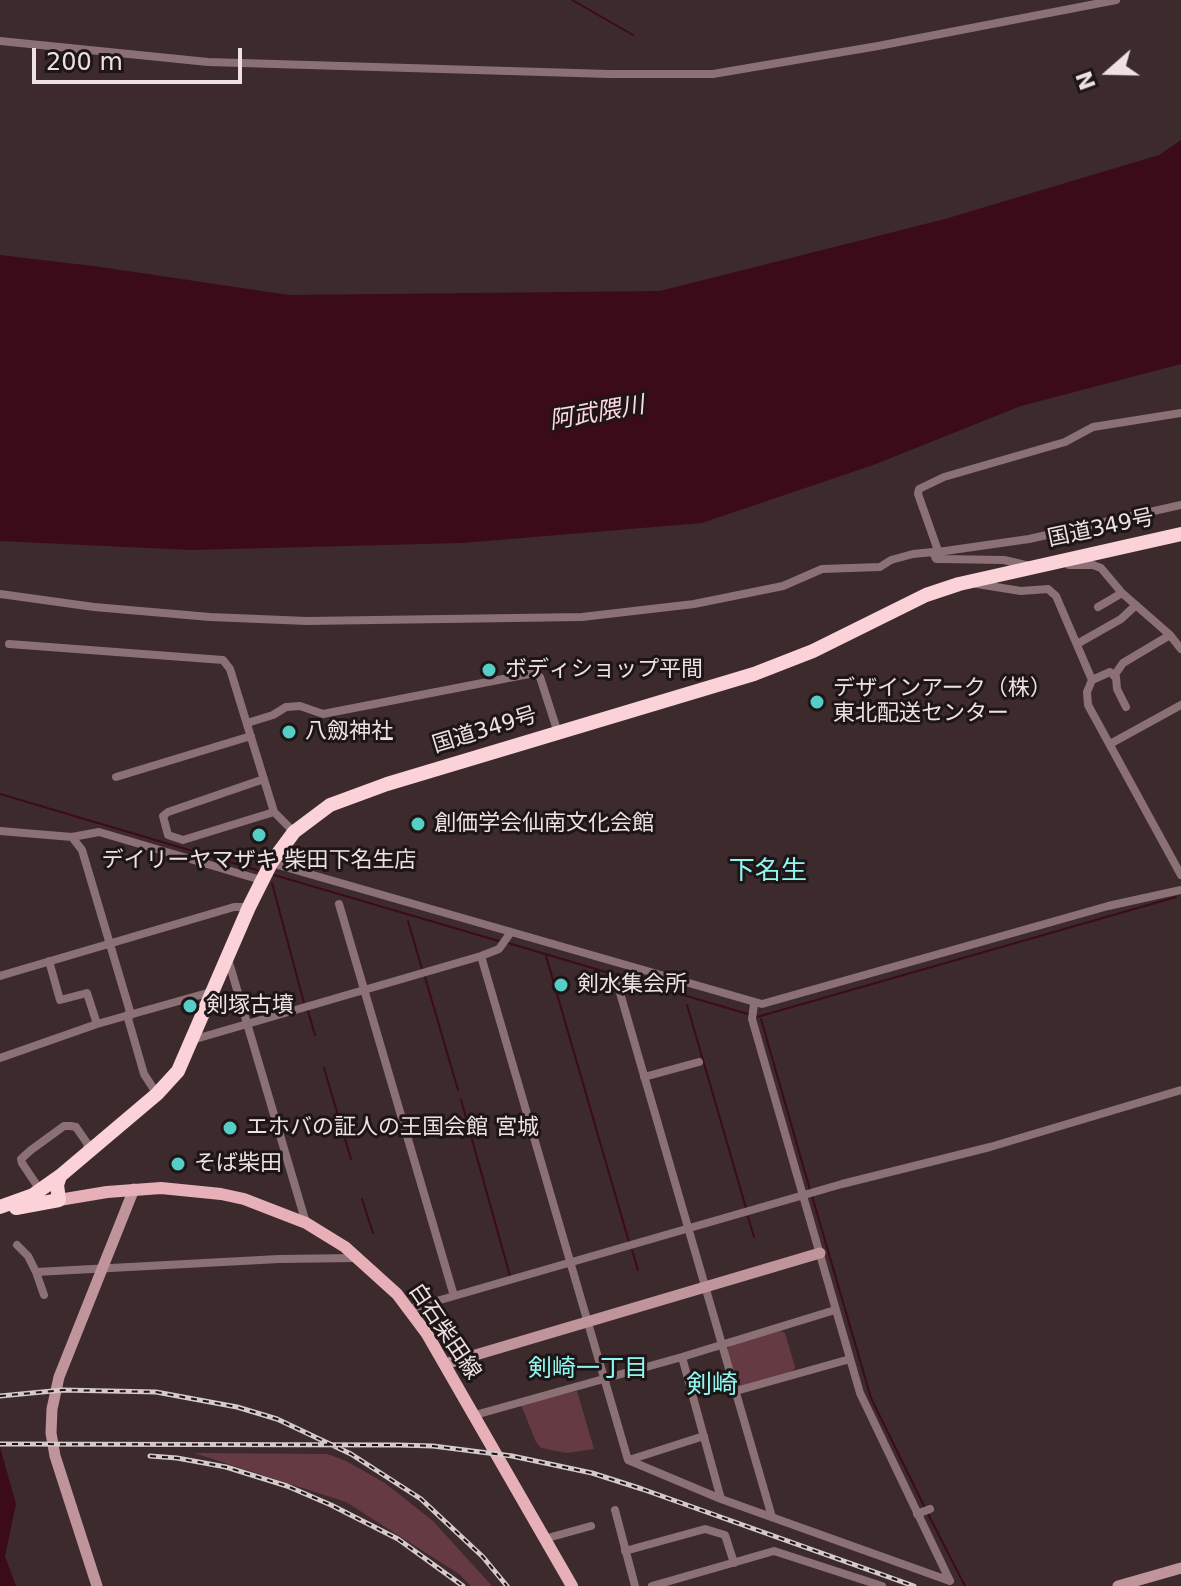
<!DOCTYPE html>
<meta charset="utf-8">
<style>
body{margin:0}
#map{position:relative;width:1181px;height:1586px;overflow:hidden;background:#3d2a2d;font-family:"DejaVu Sans",sans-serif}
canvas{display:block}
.north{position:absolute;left:1069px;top:32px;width:80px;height:80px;-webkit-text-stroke:6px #1e1517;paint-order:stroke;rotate:250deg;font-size:22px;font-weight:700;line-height:32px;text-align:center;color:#ede1e2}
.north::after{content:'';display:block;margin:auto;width:28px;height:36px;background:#ede1e2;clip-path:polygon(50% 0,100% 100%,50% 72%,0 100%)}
.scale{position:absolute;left:32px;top:48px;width:210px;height:36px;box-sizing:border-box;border:4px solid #ede1e2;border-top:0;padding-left:10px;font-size:24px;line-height:28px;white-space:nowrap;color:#ede1e2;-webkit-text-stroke:6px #1e1517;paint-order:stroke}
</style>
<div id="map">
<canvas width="1181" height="1586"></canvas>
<div class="north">N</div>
<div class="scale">200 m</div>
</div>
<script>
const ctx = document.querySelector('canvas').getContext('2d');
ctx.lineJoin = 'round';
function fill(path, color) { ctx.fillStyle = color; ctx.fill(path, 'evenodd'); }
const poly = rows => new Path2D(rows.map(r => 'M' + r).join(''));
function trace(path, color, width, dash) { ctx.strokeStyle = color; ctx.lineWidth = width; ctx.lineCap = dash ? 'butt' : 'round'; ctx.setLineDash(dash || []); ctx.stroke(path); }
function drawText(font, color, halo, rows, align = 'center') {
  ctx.font = font + ' "DejaVu Sans","Noto Sans JP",sans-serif'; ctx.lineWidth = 6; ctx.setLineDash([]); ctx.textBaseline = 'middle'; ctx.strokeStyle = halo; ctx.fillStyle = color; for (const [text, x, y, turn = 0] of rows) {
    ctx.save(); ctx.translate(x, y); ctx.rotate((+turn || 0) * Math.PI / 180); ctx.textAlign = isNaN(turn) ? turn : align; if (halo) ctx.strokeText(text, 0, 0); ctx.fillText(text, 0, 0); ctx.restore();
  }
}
fill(poly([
 [780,1331,785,1333,795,1367,793,1371,742,1388,737,1385,726,1352,730,1345],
 [577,1391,594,1449,567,1453,541,1448,536,1442,521,1405],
 [194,1453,327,1454,346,1461,385,1483,433,1521,492,1586,471,1586,459,1574,346,1502]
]), '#663a42');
fill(poly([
 [1181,140,1181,364,1021,406,876,464,702,523,462,543,191,550,0,541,0,255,101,267,289,295,660,291,945,219,1159,155],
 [0,1447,16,1504,5,1556,16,1586,0,1586]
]), '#3c0b19');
trace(poly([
 [572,0,633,35],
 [0,794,260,871],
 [274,875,502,942],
 [272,883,304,1003],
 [408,921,422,969],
 [508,943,751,1015],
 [546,956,629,1242],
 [425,977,458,1090],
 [687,1005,746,1208],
 [308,1011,315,1035],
 [757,1017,1176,897],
 [761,1019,810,1190],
 [324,1068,351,1159],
 [461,1100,510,1276],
 [812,1196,871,1398,925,1508],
 [362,1199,373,1233],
 [748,1217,754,1237],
 [632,1250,638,1270],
 [928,1514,965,1586]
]), '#3c0b19', 2);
trace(poly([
 [0,41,208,62,609,74,713,74,878,46,1116,0],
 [938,552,1029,539,1181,505],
 [1069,565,1093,565,1101,568,1122,593,1170,635,1181,649],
 [1030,566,1004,560,941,559,918,494,919,489,944,477,1065,442,1093,427,1181,413],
 [977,584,1021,591,1048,589,1056,596,1092,680,1087,692,1088,705,1181,875],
 [0,594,94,607,210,617,307,621,582,617,694,604,783,586,822,569,880,567,891,560,913,554,933,552,936,559,941,559],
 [1098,607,1122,593],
 [9,644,223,660,230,669,274,812,294,832],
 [1077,644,1121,619,1136,605],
 [1114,676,1123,663,1170,635],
 [1092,680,1110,672,1116,677,1117,689,1126,707],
 [247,723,273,715,286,707,300,706,323,714,534,673,540,677,558,733],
 [1110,744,1181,705],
 [116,777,251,736],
 [264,779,168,812,163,816,168,835,183,840,274,812],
 [0,831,72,837,99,832,261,880],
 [72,837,82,850,131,1015],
 [271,863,762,1004,1108,906,1181,890],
 [339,904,454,1296],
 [481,956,628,1460,721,1499,950,1581],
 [228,959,306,1223],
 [49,961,60,1000,87,993,97,1024],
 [0,976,234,907,249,907],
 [616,979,772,1517],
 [754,1004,752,1019,860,1393,950,1581],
 [127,1015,144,1074,157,1094],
 [192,1040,481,956,499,949,511,932],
 [0,1058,97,1024,211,992],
 [644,1077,699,1062],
 [40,1190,22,1163,21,1159,31,1150,64,1126,71,1126,76,1127,87,1143,88,1150],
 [17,1245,28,1256,36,1272,279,1259,357,1258],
 [36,1272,44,1295],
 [409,1309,842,1184,990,1147,1181,1090],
 [682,1357,721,1499],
 [736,1391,850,1359],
 [475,1415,682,1357,835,1310],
 [629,1460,704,1436],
 [615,1510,635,1586],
 [917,1514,930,1509],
 [544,1539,591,1526],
 [625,1551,705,1529,725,1535,734,1563],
 [652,1586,774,1551,882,1586]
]), '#8b7175', 8);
trace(poly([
 [445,1364,820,1253],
 [97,1586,55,1456,51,1433,52,1409,59,1377,134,1189],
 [1118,1586,1181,1568]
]), '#bf959b', 11);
trace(poly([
 [59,1200,107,1192,161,1188,221,1194,244,1199,306,1223,345,1247,397,1294,427,1334,572,1586]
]), '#e7b0b9', 12);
trace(poly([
 [0,1207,33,1195,60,1176,157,1094,178,1071,249,907,271,863,294,832,330,805,387,784,754,674,813,651,926,595,959,584,1181,534],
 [16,1208,59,1200,57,1185,60,1176]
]), '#fad2d8', 14);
const rail = poly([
 [0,1396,63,1390,156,1392,237,1407,277,1419,351,1454,421,1499,483,1557,507,1586],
 [0,1444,399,1445,433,1446,512,1456,592,1473,642,1489,914,1586],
 [150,1456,177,1458,226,1467,287,1486,331,1505,398,1539,463,1586]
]);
trace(rail, '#d6c9ca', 5);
trace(rail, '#1e1517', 2, [6]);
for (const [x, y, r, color] of [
 [489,670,8,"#55cec6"],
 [817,702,8,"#55cec6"],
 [289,732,8,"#55cec6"],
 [418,824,8,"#55cec6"],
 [259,835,8,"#55cec6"],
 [561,985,8,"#55cec6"],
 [190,1006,8,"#55cec6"],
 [230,1128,8,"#55cec6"],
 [178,1164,8,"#55cec6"]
]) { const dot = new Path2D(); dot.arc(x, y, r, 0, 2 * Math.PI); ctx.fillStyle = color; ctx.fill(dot); trace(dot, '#1e1517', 3); }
drawText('22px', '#ede1e2', '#1e1517', [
 ["国道349号",1101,529,-12],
 ["国道349号",485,731,-17],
 ["白石柴田線",444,1332,56]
]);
drawText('22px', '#ede1e2', '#1e1517', [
 ["ボディショップ平間",505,670],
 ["デザインアーク（株）",833,689],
 ["東北配送センター",833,714],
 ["八劔神社",305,732],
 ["創価学会仙南文化会館",434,824],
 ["デイリーヤマザキ 柴田下名生店",259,861,"center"],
 ["剣水集会所",577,985],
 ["剣塚古墳",206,1006],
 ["エホバの証人の王国会館 宮城",246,1128],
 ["そば柴田",194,1164]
], 'left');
drawText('italic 24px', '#fed8de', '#1e1517', [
 ["阿武隈川",597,414,-10]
]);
drawText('24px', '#8ef8f0', '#1e1517', [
 ["剣崎一丁目",588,1370]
]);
drawText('26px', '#8ef8f0', '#1e1517', [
 ["下名生",768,872],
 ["剣崎",712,1386]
]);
</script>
